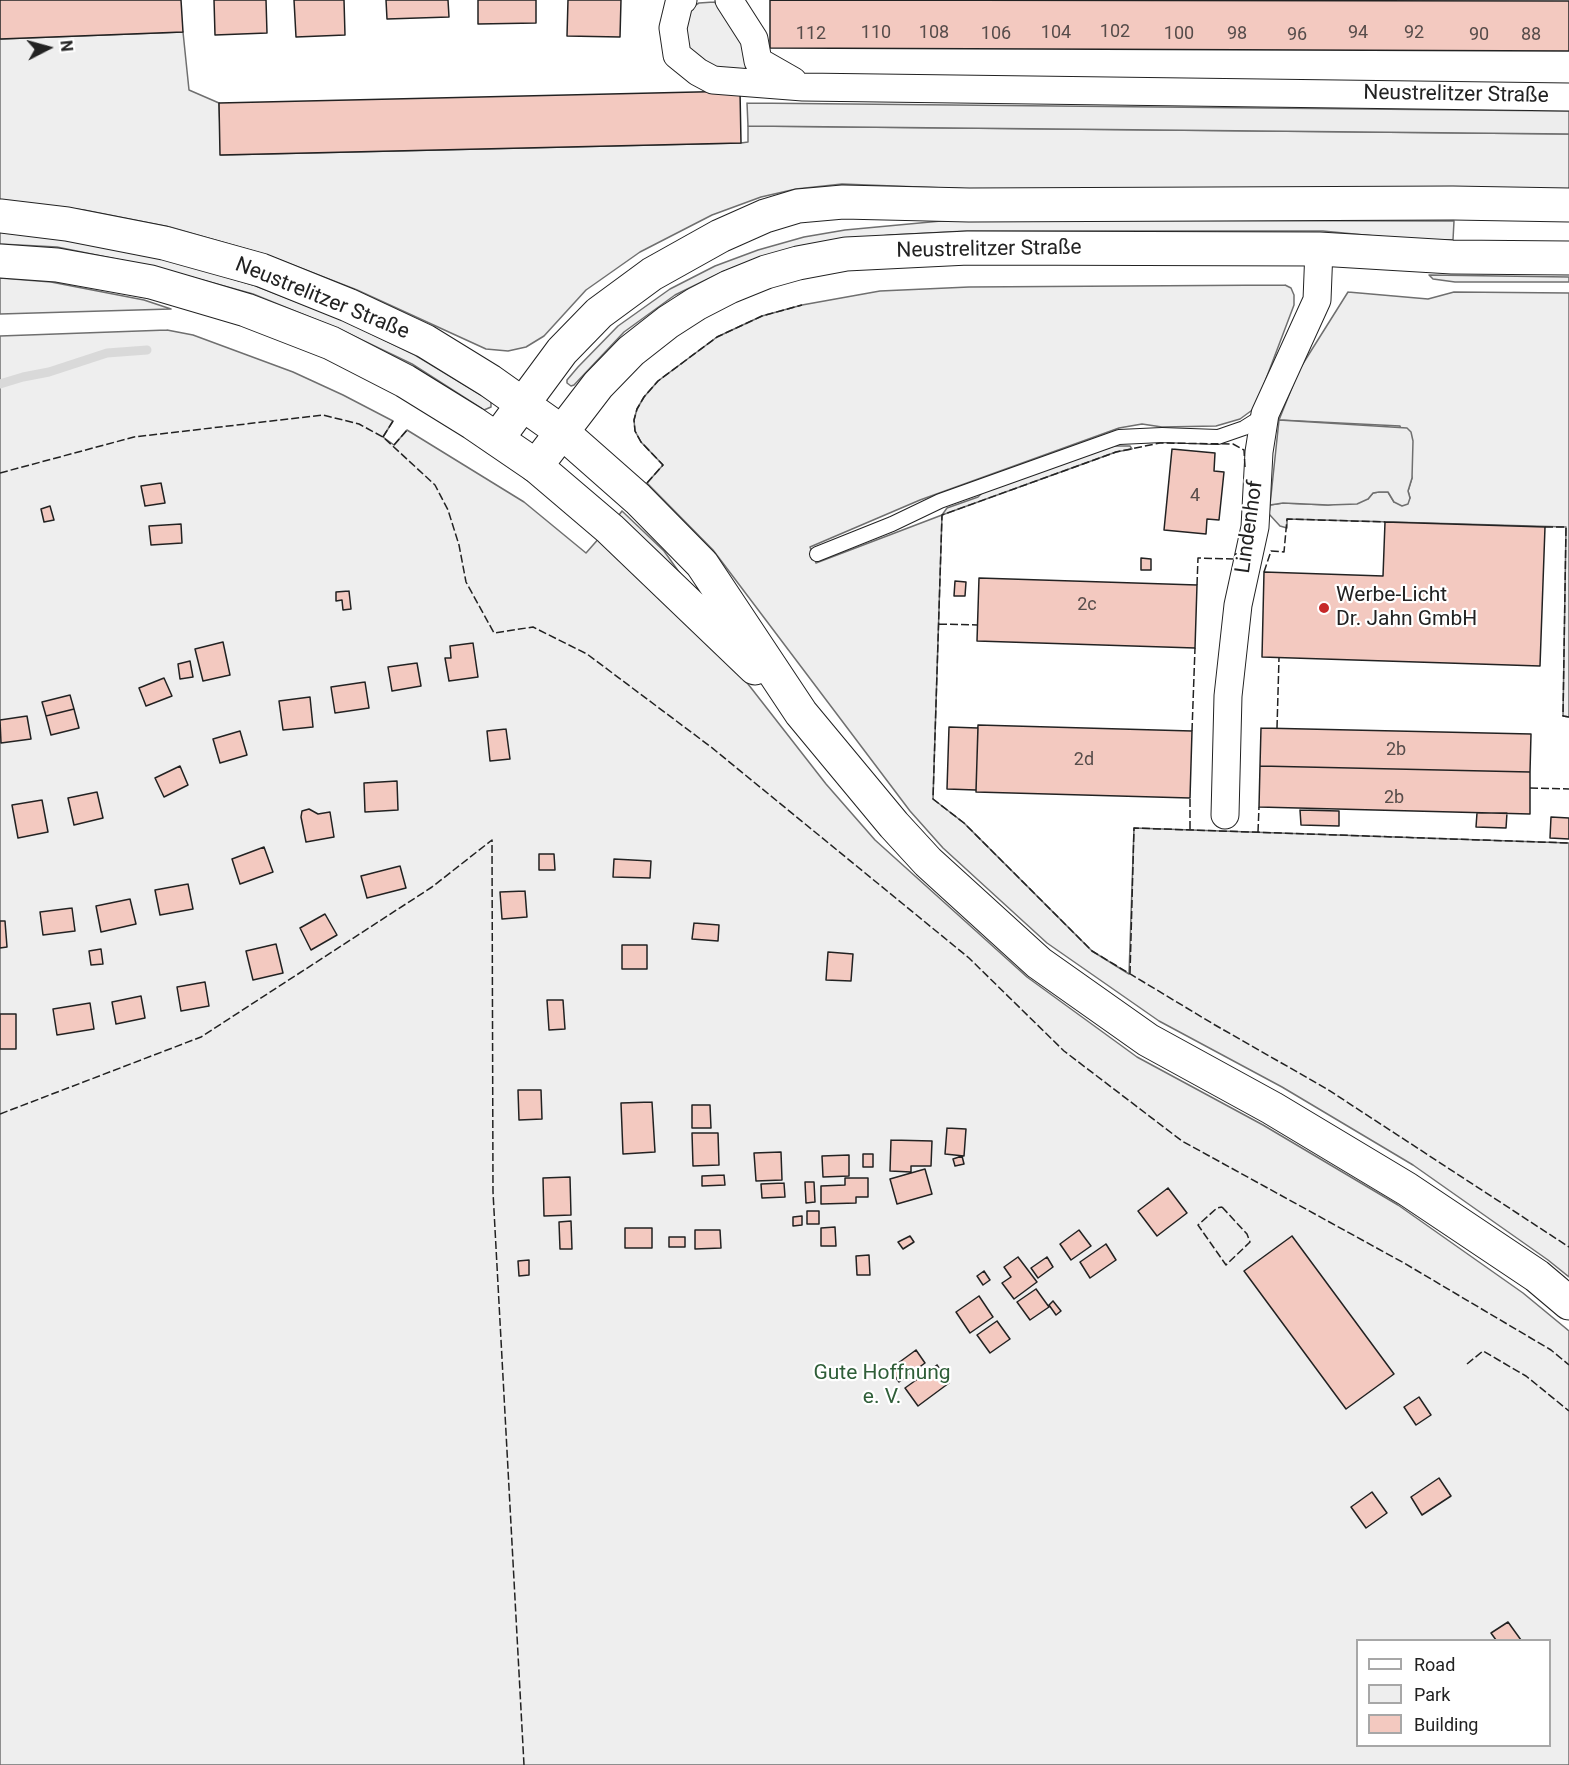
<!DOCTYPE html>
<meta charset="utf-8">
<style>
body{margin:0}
#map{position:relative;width:1569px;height:1765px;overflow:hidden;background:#fff;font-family:Roboto,sans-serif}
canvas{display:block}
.legend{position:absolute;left:1356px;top:1639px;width:195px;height:108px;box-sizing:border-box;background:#fff;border:2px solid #a7a7a7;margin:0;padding:8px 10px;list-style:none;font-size:18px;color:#222}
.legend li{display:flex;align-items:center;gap:12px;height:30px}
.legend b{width:30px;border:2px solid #a7a7a7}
.north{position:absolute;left:18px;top:18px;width:60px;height:60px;-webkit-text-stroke:4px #fff;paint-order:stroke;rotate:84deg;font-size:16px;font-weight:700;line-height:24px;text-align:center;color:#222}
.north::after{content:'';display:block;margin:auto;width:21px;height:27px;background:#222;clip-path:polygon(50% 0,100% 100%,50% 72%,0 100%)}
</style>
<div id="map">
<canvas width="1569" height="1765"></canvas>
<ul class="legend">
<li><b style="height:8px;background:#fff"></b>Road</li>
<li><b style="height:16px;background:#eee"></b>Park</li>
<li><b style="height:16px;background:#f3c9c0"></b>Building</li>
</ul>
<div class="north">N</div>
</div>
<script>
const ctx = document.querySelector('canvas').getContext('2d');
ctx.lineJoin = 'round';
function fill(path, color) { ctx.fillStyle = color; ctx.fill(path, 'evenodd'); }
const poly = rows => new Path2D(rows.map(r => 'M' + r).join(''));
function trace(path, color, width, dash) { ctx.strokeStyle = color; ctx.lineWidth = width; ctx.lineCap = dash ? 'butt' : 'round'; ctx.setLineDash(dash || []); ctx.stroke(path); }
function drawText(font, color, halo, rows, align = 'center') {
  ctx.font = font + ' Roboto,sans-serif'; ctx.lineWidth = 4.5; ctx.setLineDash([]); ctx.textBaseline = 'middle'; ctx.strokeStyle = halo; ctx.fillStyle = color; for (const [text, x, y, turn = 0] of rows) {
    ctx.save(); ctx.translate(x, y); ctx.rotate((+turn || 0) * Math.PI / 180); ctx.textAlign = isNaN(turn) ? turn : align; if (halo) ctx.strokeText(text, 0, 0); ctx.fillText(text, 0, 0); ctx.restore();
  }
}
const green = poly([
 [714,2,723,7,746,41,750,62,747,70,715,73,686,50,687,10,699,3,714,2],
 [183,32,189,90,219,103,221,155,741,143,748,142,748,126,1569,134,1569,190,971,189,842,184,796,189,761,197,712,215,640,252,586,290,544,336,526,347,508,351,486,349,357,290,267,255,170,227,84,210,0,200,0,39,183,32],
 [941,221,968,220,1454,221,1453,240,1416,240,1323,231,967,231,890,235,805,245,762,257,720,273,675,295,624,332,574,385,571,386,567,383,567,380,578,367,618,326,670,289,715,266,758,250,804,237,845,230,941,221],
 [0,232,58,239,158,256,256,286,343,320,415,355,491,401,491,407,484,410,412,364,339,329,253,294,155,267,57,247,0,244,0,232],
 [1429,275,1569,277,1569,282,1455,282,1433,279,1429,275],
 [0,278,51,282,144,300,171,309,0,314,0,278],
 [1285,285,1291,288,1294,295,1294,305,1255,408,1240,419,1216,426,1162,427,1142,424,1119,428,920,500,810,547,816,563,942,515,947,508,978,497,985,490,1114,446,1130,446,1132,449,1116,452,942,515,933,799,964,823,1092,951,1129,974,1134,828,1569,843,1569,1277,1548,1260,1413,1165,1282,1087,1159,1021,1047,943,943,848,910,811,713,550,647,483,663,465,641,442,635,431,634,420,637,409,644,397,658,381,717,337,762,316,802,305,880,291,969,287,1285,285],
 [1348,292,1428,299,1454,292,1569,293,1569,717,1563,716,1566,527,1287,519,1287,528,1280,526,1269,514,1270,505,1283,503,1328,505,1368,499,1373,493,1379,492,1388,492,1394,502,1410,498,1408,491,1412,478,1400,426,1279,420,1299,370,1348,292],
 [167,330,193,335,293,372,343,395,393,421,383,437,394,445,407,430,524,502,586,553,601,536,709,640,748,684,826,784,875,840,1027,977,1137,1057,1263,1125,1398,1205,1523,1293,1569,1331,1569,1765,0,1765,0,336,167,330],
 [1358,1640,1550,1640,1550,1746,1358,1746,1358,1640],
 [622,511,664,551,684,579,616,519,622,511]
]);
fill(green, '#eee');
trace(green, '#6f6f6f', 1.5);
const parking = poly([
 [747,103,1569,111,1569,134,748,126,747,103],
 [1279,420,1407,428,1411,432,1413,441,1412,478,1408,491,1410,498,1408,504,1402,506,1394,502,1388,492,1379,492,1373,493,1368,499,1357,504,1328,505,1283,503,1270,505,1279,420]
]);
fill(parking, '#ededed');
trace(parking, '#6f6f6f', 1.5);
trace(poly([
 [0,384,23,377,49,372,107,353,147,350]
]), '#d9d9d9', 9);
const building = poly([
 [0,0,181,0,183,32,0,39,0,0],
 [214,0,266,0,267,33,215,35,214,0],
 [294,0,344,0,345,35,296,37,294,0],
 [386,0,448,0,449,17,387,19,386,0],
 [478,0,536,0,536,23,478,24,478,0],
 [568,0,621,0,620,37,567,36,568,0],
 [770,0,1569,1,1569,51,770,48,770,0],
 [740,91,741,143,220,155,219,103,740,91],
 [1172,449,1215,453,1214,471,1224,472,1219,520,1207,519,1206,534,1164,530,1172,449],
 [161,483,165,503,145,506,141,486,161,483],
 [50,506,54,520,44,522,41,509,50,506],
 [1385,522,1545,527,1540,666,1262,657,1264,572,1383,576,1385,522],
 [181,524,182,543,151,545,149,526,181,524],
 [1141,558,1151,559,1151,570,1141,570,1141,558],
 [979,578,1197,585,1195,648,977,641,979,578],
 [955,581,966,582,965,596,954,596,955,581],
 [349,591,351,609,343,610,342,600,336,601,336,592,349,591],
 [223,642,230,675,203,681,195,649,223,642],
 [473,643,478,677,449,681,445,658,451,658,450,646,473,643],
 [190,661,193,677,180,679,178,664,190,661],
 [417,663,421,686,392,691,388,667,417,663],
 [164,678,172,696,146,706,139,688,164,678],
 [365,682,369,708,335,713,331,687,365,682],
 [70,695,74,709,46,716,42,702,70,695],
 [310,697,313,727,283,730,279,701,310,697],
 [74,709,79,728,51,735,46,716,74,709],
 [27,716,31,739,1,743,0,720,27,716],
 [978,725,1192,731,1190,798,976,792,978,725],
 [949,727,978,728,976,790,947,789,949,727],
 [1261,728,1531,734,1530,772,1260,766,1261,728],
 [506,729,510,759,490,761,487,731,506,729],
 [240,731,247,755,220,763,213,739,240,731],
 [180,766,188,785,164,797,155,778,180,766],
 [1260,766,1530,772,1530,814,1259,807,1260,766],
 [397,781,398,810,365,812,364,783,397,781],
 [97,792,103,818,74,825,68,798,97,792],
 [42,800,48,832,18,838,12,805,42,800],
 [309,809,318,814,330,812,334,837,306,842,301,817,302,811,309,809],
 [1300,810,1339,811,1339,826,1301,825,1300,810],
 [1477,813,1507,813,1506,828,1476,827,1477,813],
 [1551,817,1569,818,1569,839,1550,838,1551,817],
 [264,847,273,872,240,884,232,859,264,847],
 [539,854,554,854,555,870,539,870,539,854],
 [614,859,651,861,650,878,613,877,614,859],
 [400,866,406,888,367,898,361,876,400,866],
 [188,884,193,909,160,915,155,890,188,884],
 [525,891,527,917,502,919,500,892,525,891],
 [130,899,136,924,101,932,96,906,130,899],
 [72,908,75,931,43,935,40,912,72,908],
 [325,914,337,935,311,950,300,928,325,914],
 [0,921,5,921,7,947,0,948,0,921],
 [694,923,719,925,718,941,692,939,694,923],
 [276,944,283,973,253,980,246,951,276,944],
 [622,945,647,945,647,969,622,969,622,945],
 [101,949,103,964,91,965,89,951,101,949],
 [828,952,853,954,851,981,826,980,828,952],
 [205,982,209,1006,181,1011,177,987,205,982],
 [141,996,145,1018,116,1024,112,1002,141,996],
 [547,1000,563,1000,565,1029,549,1030,547,1000],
 [90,1003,94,1029,57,1035,53,1009,90,1003],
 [0,1014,16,1014,16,1049,0,1049,0,1014],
 [518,1090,541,1090,542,1119,519,1120,518,1090],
 [652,1102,655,1152,623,1154,621,1103,652,1102],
 [692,1105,710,1105,711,1128,692,1128,692,1105],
 [947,1128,966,1129,964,1156,945,1154,947,1128],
 [692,1133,718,1133,719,1165,693,1166,692,1133],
 [891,1140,932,1141,931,1166,911,1166,911,1172,890,1171,891,1140],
 [781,1152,782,1180,756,1181,754,1153,781,1152],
 [863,1154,873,1154,873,1167,863,1167,863,1154],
 [849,1155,849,1176,823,1177,822,1156,849,1155],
 [962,1156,964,1164,955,1166,953,1159,962,1156],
 [925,1169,932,1194,897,1204,890,1179,925,1169],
 [724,1175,725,1185,702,1186,702,1176,724,1175],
 [570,1177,571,1215,544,1216,543,1178,570,1177],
 [845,1178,868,1178,868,1197,856,1197,856,1203,821,1204,821,1186,845,1185,845,1178],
 [805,1182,814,1182,815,1202,806,1203,805,1182],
 [784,1183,785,1197,762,1198,761,1184,784,1183],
 [1168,1188,1187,1213,1157,1236,1138,1211,1168,1188],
 [807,1211,819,1211,819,1224,807,1224,807,1211],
 [802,1216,802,1225,793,1226,793,1217,802,1216],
 [571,1221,572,1249,560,1249,559,1222,571,1221],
 [835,1227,836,1246,821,1246,821,1228,835,1227],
 [625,1228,652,1228,652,1248,625,1248,625,1228],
 [695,1230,720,1230,721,1248,695,1249,695,1230],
 [1079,1230,1091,1246,1071,1260,1060,1244,1079,1230],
 [910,1236,914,1242,903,1249,898,1242,910,1236],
 [1292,1236,1394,1374,1346,1409,1244,1271,1292,1236],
 [669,1237,685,1237,685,1247,669,1247,669,1237],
 [1106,1244,1116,1260,1090,1278,1080,1262,1106,1244],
 [869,1255,870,1275,857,1275,856,1256,869,1255],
 [1018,1257,1037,1282,1014,1299,1002,1283,1011,1277,1004,1267,1018,1257],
 [1047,1257,1053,1267,1038,1278,1031,1268,1047,1257],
 [529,1260,529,1275,519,1276,518,1261,529,1260],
 [984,1271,990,1280,983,1285,977,1276,984,1271],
 [1036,1289,1049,1307,1030,1320,1017,1302,1036,1289],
 [979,1296,993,1317,970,1333,956,1312,979,1296],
 [1053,1301,1061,1311,1056,1315,1049,1305,1053,1301],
 [997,1321,1010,1339,990,1353,977,1335,997,1321],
 [916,1350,925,1363,899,1382,890,1369,916,1350],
 [937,1365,949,1383,918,1406,905,1388,937,1365],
 [1419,1397,1431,1415,1416,1425,1404,1407,1419,1397],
 [1439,1478,1451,1496,1422,1515,1411,1497,1439,1478],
 [1372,1492,1387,1513,1366,1528,1351,1507,1372,1492],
 [1508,1622,1521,1640,1496,1640,1491,1633,1508,1622]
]);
fill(building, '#f3c9c0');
trace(building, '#222', 1.5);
const service = poly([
 [817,554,892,524,940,501,1119,437,1162,435,1218,437,1244,428,1263,416]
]);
const minor = poly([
 [683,0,679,3,673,28,677,55,698,72,713,80,803,87,1569,97],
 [729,0,754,39,758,61,793,81],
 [1225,815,1228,696,1238,605,1255,527,1259,452,1265,414,1317,300,1319,249]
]);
const secondary = poly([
 [497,439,562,351,599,313,652,274,720,236,765,216,798,206,843,202,969,205,1453,203,1569,205],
 [536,466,598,385,631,351,668,322,696,304,729,287,766,272,798,263,846,254,968,248,1319,249,1452,257,1569,258]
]);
const primary = poly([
 [0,216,67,224,164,243,261,270,348,305,425,341,490,381,562,432,638,499,702,564,801,713,894,825,928,862,1039,963,1148,1040,1272,1108,1407,1189,1537,1276,1569,1303],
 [0,261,57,265,151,282,246,310,331,343,405,381,473,423,536,466,610,529,755,668]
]);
trace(service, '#222', 16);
trace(minor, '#222', 29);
trace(secondary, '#222', 35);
trace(primary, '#222', 35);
trace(service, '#fff', 14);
trace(minor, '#fff', 27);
trace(secondary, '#fff', 33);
trace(primary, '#fff', 33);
trace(poly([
 [383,437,393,421],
 [394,445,407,430],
 [1245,467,1244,450,1233,444,1160,443,1116,452,942,515,933,799,964,823,1092,951,1215,1025,1327,1089,1569,1247],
 [0,473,134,437,323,415,359,424,383,437,435,485,448,510,459,545,466,582,494,633,533,627,587,654,711,747,903,904,969,958,1064,1051,1182,1141,1404,1263,1551,1350,1569,1365],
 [647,483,663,465,641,442,635,431,634,420,637,409,644,397,658,381,717,337,762,316,802,305],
 [1545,527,1566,527,1563,716,1569,717],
 [1264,572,1271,551,1284,552,1287,519,1385,522],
 [1197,585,1198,558,1235,559,1236,553],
 [939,624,977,625],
 [1277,728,1279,658],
 [1192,731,1195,648],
 [1530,788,1569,789],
 [1190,829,1190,798],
 [1258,832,1259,807],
 [1130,974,1134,828,1569,843],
 [0,1114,201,1037,432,887,492,840,493,1192,524,1765],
 [1222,1207,1247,1234,1250,1242,1226,1265,1198,1225,1217,1208,1222,1207],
 [1467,1364,1483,1351,1526,1376,1569,1411]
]), '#222', 1.5, [8, 3]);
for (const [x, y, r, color] of [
 [1324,608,6,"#c62828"]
]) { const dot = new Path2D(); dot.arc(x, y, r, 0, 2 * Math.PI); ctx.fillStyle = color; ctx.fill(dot); trace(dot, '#fff', 2); }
drawText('18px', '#564c4a', null, [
 ["102",1115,32],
 ["110",876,33],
 ["108",934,33],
 ["104",1056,33],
 ["94",1358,33],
 ["92",1414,33],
 ["112",811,34],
 ["106",996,34],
 ["100",1179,34],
 ["98",1237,34],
 ["96",1297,35],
 ["90",1479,35],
 ["88",1531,35],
 ["4",1195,496],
 ["2c",1087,605],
 ["2b",1396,750],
 ["2d",1084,760],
 ["2b",1394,798]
]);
drawText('21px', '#222', '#fff', [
 ["Neustrelitzer Straße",1456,95,1],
 ["Neustrelitzer Straße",989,250,-1],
 ["Neustrelitzer Straße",322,299,22],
 ["Lindenhof",1250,527,-82]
]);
drawText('21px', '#222', '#fff', [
 ["Werbe-Licht",1336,596],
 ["Dr. Jahn GmbH",1336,620]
], 'left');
drawText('21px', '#2f5e38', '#fff', [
 ["Gute Hoffnung",882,1374],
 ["e. V.",882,1398]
]);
</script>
